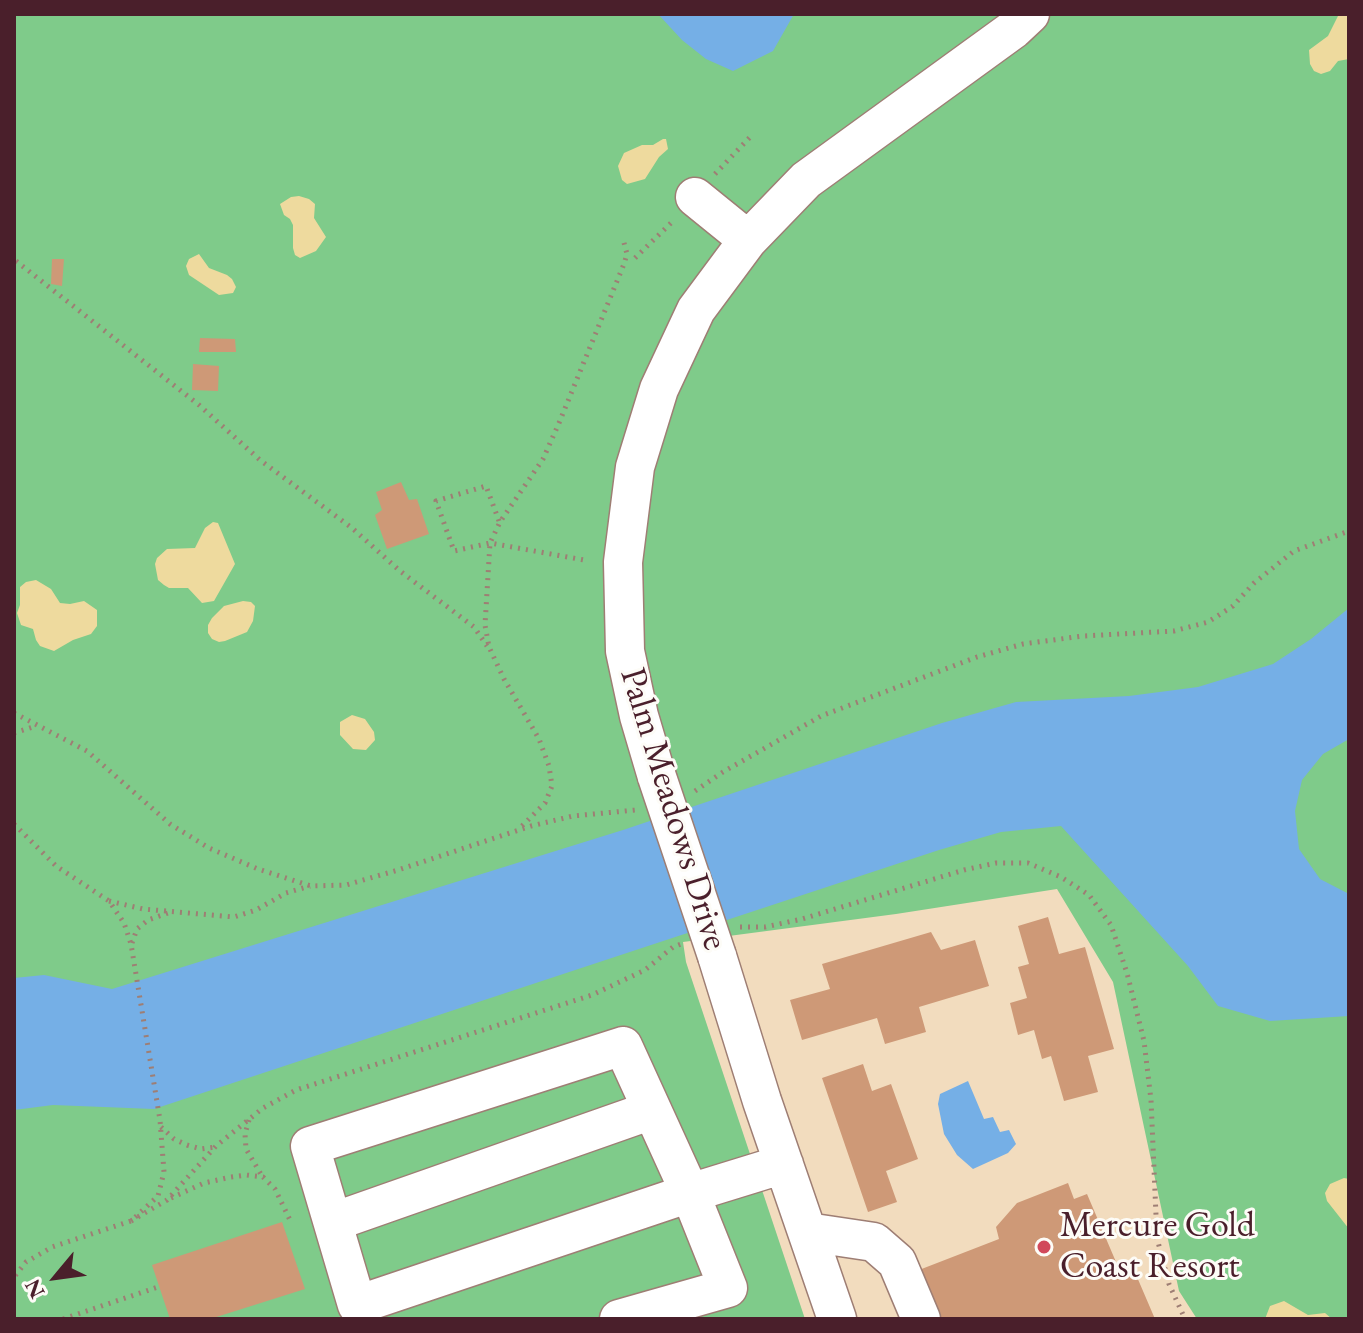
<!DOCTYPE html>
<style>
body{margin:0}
#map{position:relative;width:1363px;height:1333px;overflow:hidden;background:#f2dcbe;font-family:"EB Garamond",serif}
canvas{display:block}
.frame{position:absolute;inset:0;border:16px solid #4a1f2b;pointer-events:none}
.north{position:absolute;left:16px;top:1237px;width:80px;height:80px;-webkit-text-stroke:6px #fdfcf7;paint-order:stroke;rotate:241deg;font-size:22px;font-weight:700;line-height:32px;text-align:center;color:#4a1f2b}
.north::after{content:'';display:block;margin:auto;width:28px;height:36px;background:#4a1f2b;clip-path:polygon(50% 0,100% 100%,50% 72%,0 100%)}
</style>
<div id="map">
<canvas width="1363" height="1333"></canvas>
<div class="frame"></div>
<div class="north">N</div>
</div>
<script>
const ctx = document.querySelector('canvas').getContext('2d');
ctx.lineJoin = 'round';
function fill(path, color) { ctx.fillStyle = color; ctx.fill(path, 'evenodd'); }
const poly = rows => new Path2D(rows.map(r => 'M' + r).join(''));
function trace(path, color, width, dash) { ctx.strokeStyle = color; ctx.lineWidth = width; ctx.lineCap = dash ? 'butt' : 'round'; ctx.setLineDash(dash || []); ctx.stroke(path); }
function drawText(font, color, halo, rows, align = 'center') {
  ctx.font = font + ' "EB Garamond",serif'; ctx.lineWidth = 6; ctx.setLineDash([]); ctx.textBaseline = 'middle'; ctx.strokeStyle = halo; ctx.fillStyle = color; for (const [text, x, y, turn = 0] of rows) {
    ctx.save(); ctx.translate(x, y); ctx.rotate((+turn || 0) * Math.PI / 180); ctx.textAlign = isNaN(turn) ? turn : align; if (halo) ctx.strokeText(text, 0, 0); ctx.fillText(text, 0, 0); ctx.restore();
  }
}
fill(poly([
 [14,14,1349,14,1349,1319,1197,1319,1179,1291,1113,982,1057,889,896,914,683,942,686,962,805,1319,14,1319]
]), '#7fcb8a');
fill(poly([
 [1339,14,1349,14,1349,59,1338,61,1330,71,1321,74,1314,71,1310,64,1309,50,1328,36],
 [663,139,666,139,668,149,659,157,645,179,627,184,622,180,618,166,624,153,642,145,653,145],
 [299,196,309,199,315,204,314,218,326,237,316,251,300,258,295,255,293,248,293,225,290,219,284,215,280,204,291,197],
 [199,254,209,268,227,275,232,279,236,287,233,293,219,295,189,275,186,266,189,259],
 [213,522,218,523,235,564,214,601,202,603,188,588,169,588,164,585,158,580,155,564,157,558,167,549,195,548,205,528],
 [36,580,51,589,60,603,70,604,84,601,97,610,97,626,91,634,73,640,54,651,40,646,36,640,33,629,21,625,17,613,20,605,20,587,26,582],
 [243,601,251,602,255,606,253,621,247,632,225,641,219,642,212,639,208,633,208,625,212,618,224,606],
 [352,715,365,719,374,732,375,740,366,750,353,749,340,735,340,722],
 [1344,1178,1349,1179,1349,1229,1327,1201,1325,1193,1330,1184],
 [1284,1301,1308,1315,1325,1313,1332,1319,1265,1319,1270,1306]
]), '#eeda9e');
fill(poly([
 [658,14,794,14,773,51,733,71,706,59,682,40],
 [1349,608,1349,739,1323,754,1302,780,1295,811,1299,849,1320,879,1349,894,1349,1016,1270,1021,1218,1006,1188,966,1061,826,1001,832,939,850,154,1109,53,1105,14,1110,14,978,44,975,112,989,623,830,942,723,1016,702,1129,696,1198,687,1273,664,1311,639],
 [968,1081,984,1119,993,1117,1000,1132,1009,1130,1016,1144,1008,1153,973,1169,957,1155,944,1134,938,1104,940,1094]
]), '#75afe6');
fill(poly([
 [52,259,64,259,62,286,51,284],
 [200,338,235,339,236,352,199,352],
 [193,364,219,366,218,391,192,390],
 [401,482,409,500,417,499,429,534,387,549,375,515,382,510,376,492],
 [1048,917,1059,954,1085,947,1114,1049,1088,1056,1098,1092,1064,1101,1051,1056,1042,1059,1034,1030,1018,1035,1010,1003,1027,998,1018,967,1029,964,1018,926],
 [931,932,941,950,975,940,989,986,919,1007,926,1032,885,1044,877,1018,802,1040,790,1000,830,989,822,964],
 [863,1064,872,1091,891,1084,918,1159,886,1171,897,1202,868,1212,822,1078],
 [1068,1183,1074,1199,1087,1194,1119,1269,1131,1263,1155,1319,903,1319,888,1282,999,1239,996,1227,1017,1203],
 [282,1222,305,1289,210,1319,170,1319,152,1265]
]), '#ce9977');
const minor = poly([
 [695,197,748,240],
 [657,777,639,716,625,651,623,562,635,467,659,389,696,310,748,240,806,180,1014,29,1030,14],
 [717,956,762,1101,837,1319],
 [623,1046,690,1193,357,1305,310,1146,623,1046],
 [333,1222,652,1110],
 [807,1232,874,1242,897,1262,921,1319],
 [619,1319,728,1288,690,1193,784,1164]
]);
trace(minor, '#9e7e74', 41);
trace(poly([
 [715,174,752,135],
 [635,258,674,220],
 [16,261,199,405,260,460,352,528,400,571,474,627,487,646],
 [499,521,486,486,436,501,454,551,490,543,584,560],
 [14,713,87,751,170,824,209,848,258,869,311,886,346,885,398,870,531,826,573,816,636,810],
 [14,733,36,726],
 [695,791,723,772,821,716,977,657,1023,644,1083,636,1174,631,1208,622,1233,606,1254,583,1294,551,1349,531],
 [14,824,56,866,109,901,124,923,131,944,160,1120,164,1172,158,1196,131,1221,52,1247,26,1262,14,1277],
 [522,826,545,803,552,786,549,766,539,739,504,679,489,647,485,625,490,543,500,522,543,459,559,423,624,264,627,254,623,239],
 [109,901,143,909,234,917,256,910,286,893,310,886],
 [740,927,765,927,802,919,964,870,996,863,1028,863,1061,877,1089,895,1111,925,1127,973,1144,1041,1151,1100,1157,1238,1169,1284,1185,1319],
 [132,943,137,929,148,920,168,913],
 [249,1120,245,1134,246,1149,262,1176],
 [161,1127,174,1139,187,1145,201,1149,215,1147],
 [171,1198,204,1183,231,1177,246,1175,263,1177,275,1189,290,1220],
 [131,1221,167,1200,216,1146,263,1108,296,1090,592,995,645,970,673,947,681,944],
 [63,1319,158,1287]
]), '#9e7e74', 5, [2, 6]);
trace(minor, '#fff', 38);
const minorBridge = poly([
 [657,777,717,956]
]);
trace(minorBridge, '#9e7e74', 41, []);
trace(minorBridge, '#fff', 38);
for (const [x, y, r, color] of [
 [1044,1247,8,"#d1495b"]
]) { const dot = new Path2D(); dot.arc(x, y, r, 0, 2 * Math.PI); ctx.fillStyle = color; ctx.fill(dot); trace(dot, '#fdfcf7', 3); }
drawText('36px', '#4a1f2b', '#fdfcf7', [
 ["Palm Meadows Drive",673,809,73]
]);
drawText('36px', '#4a1f2b', '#fdfcf7', [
 ["Mercure Gold",1060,1226],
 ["Coast Resort",1060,1267]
], 'left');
</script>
